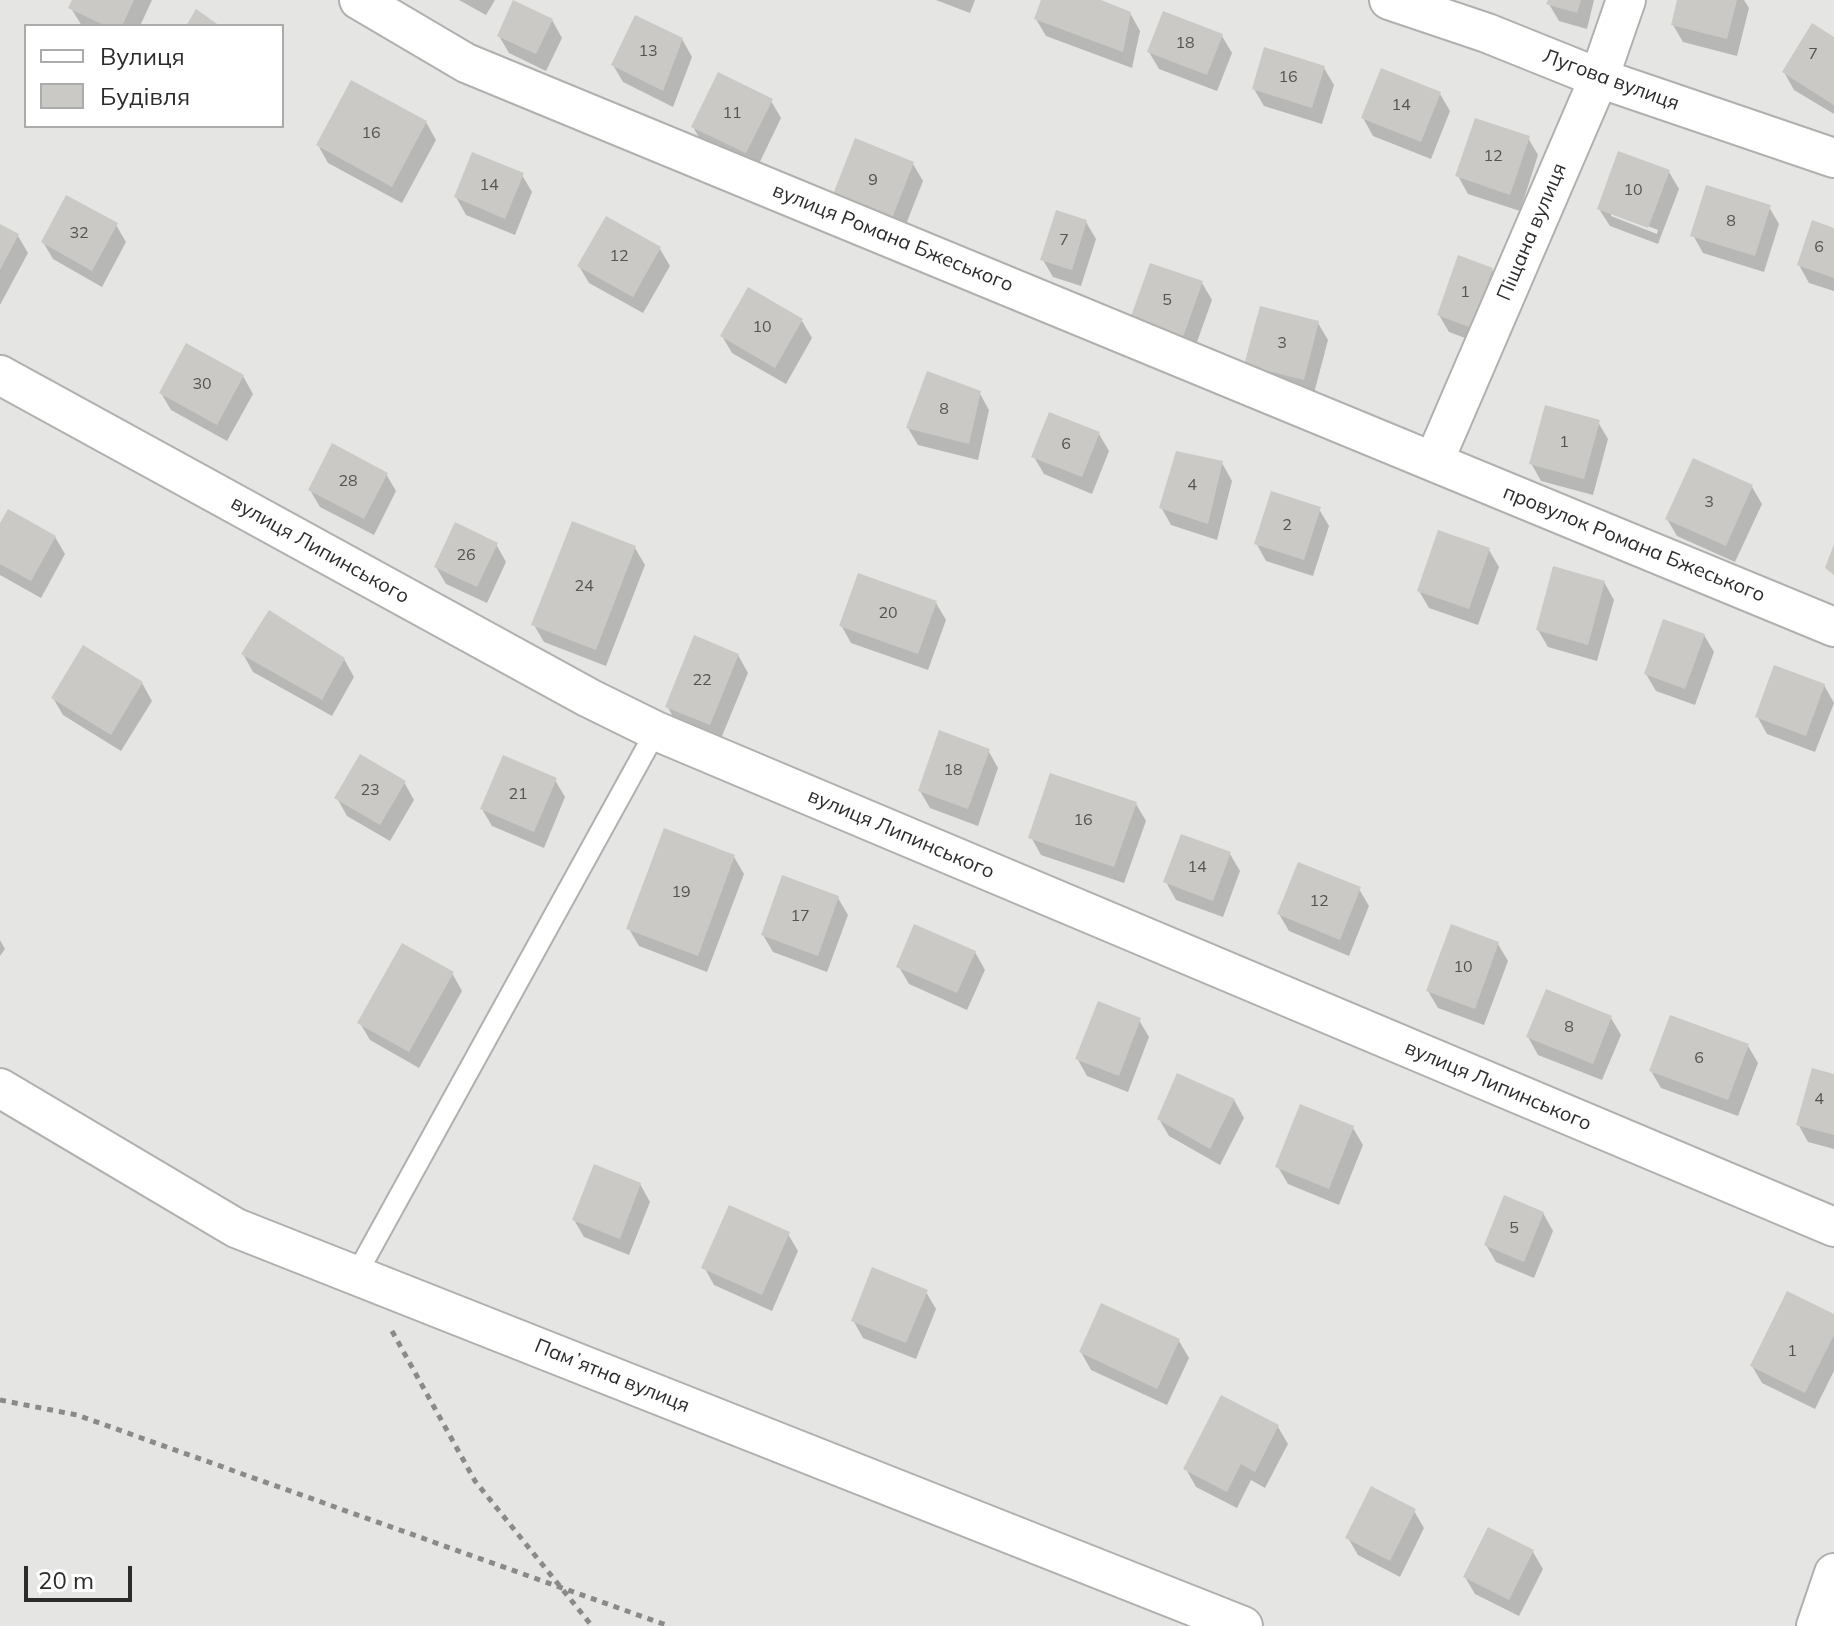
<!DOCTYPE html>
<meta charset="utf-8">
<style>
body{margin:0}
#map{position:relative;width:1834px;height:1626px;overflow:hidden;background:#e5e6e3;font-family:Mulish,sans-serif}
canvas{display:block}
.legend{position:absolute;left:24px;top:24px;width:260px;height:104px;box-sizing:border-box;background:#fff;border:2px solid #ababaa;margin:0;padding:10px 14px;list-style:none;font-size:24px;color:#2c2c2b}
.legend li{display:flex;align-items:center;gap:16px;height:40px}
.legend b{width:40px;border:2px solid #ababaa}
.scale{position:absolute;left:24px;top:1566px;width:108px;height:36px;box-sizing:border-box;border:4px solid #2c2c2b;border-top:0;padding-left:10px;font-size:24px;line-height:28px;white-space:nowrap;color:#2c2c2b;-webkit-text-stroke:6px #fff;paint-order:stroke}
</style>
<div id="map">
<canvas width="1834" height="1626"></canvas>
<ul class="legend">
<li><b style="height:10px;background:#fff"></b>Вулиця</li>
<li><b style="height:22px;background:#cac9c6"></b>Будівля</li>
</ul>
<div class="scale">20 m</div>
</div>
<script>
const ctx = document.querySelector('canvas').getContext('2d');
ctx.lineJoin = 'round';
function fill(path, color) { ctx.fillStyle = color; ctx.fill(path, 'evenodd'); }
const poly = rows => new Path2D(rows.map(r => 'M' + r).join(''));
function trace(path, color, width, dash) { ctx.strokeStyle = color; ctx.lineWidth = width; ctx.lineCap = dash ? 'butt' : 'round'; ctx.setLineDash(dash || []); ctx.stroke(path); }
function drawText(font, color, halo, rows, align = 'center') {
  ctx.font = font + ' Mulish,sans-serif'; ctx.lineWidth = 6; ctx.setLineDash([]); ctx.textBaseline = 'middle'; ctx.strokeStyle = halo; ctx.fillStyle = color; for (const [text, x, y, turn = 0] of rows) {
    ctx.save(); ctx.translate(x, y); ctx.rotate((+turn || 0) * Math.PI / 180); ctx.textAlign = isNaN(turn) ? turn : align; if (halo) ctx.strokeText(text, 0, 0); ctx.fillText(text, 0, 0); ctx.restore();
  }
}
fill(poly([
 [74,0,152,0,140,26,82,26,71,8],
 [459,0,495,0,486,15],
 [936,0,975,0,970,13],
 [1043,0,1095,0,1130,13,1140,31,1132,68,1046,36,1036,19],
 [1550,0,1594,0,1587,29,1559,21,1549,4],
 [1679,0,1744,0,1749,8,1737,56,1683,42,1673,25],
 [552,20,562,38,546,71,509,53,499,36],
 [1222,36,1232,53,1217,91,1159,69,1149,52],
 [682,39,692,57,673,107,623,82,613,65],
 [1834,39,1834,114,1794,90,1784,72],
 [1324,68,1334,85,1322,124,1264,106,1254,89],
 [1440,94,1450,111,1431,159,1373,136,1363,118],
 [771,101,781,118,756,170,703,144,693,127],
 [426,122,436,140,402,203,328,163,318,145],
 [1528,138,1538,155,1520,211,1468,194,1458,176],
 [913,164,923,181,901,237,844,215],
 [1669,172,1679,189,1658,244,1610,226,1599,209],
 [1611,212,1658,230,1657,234,1611,216],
 [522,175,532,192,515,235,466,215,456,197],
 [1769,207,1779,224,1764,272,1703,253,1693,235],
 [1086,222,1096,239,1081,286,1053,277,1043,260],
 [116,225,126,242,102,287,53,259,43,242],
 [0,226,18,236,28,253,0,305],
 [1834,230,1834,291,1809,283,1799,265],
 [660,249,670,266,643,313,589,283,579,266],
 [1492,270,1502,287,1481,344,1449,332,1439,315],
 [1202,283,1212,300,1193,353,1143,336],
 [802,321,812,338,786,384,732,353,722,336],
 [1318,323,1328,340,1313,397,1246,365],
 [243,376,253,394,227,441,171,410,161,393],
 [979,392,989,410,978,460,918,445,908,428],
 [1598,422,1608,439,1593,495,1541,481,1531,463],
 [1099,434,1109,451,1092,494,1044,474,1034,457],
 [1222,463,1232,481,1217,540,1171,525,1161,507],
 [386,474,396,491,374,535,320,507,310,490],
 [1752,487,1762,504,1735,562,1677,536,1667,519],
 [1319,509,1329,526,1313,576,1266,561,1256,543],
 [0,527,55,537,65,554,41,598,0,575],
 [496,544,506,562,487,603,446,584,436,567],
 [635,548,645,565,606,666,544,642,534,625],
 [1489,550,1499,567,1478,625,1429,608,1419,591],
 [1604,582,1614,600,1597,661,1548,647,1538,630],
 [936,603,946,620,928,670,851,643,841,625],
 [1704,635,1714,652,1695,705,1656,691,1646,674],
 [243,654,344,659,354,677,332,716,253,672],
 [738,655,748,673,720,741,677,724,667,706],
 [142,683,152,701,121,751,63,715,53,698],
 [1824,685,1834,703,1815,752,1767,734,1757,716],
 [988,750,998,768,978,826,930,808,920,791],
 [555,780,565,797,544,848,492,826,482,809],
 [404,782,414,800,390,841,347,816,337,798],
 [1136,804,1146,821,1124,883,1041,855,1031,837],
 [1230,854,1240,871,1223,917,1176,900,1166,882],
 [734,857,744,874,707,972,639,946,629,929],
 [1359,889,1369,906,1349,956,1289,931,1279,914],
 [838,898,848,915,827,972,773,952,763,935],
 [0,940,5,949,0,956],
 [1498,944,1508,961,1484,1025,1438,1008,1428,991],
 [975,952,985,970,967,1010,909,984,899,967],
 [452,973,462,991,419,1068,370,1040,360,1023],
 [1611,1018,1621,1035,1602,1080,1538,1055,1528,1037],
 [1139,1020,1149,1037,1128,1092,1087,1076,1077,1058],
 [1748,1046,1758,1063,1738,1116,1661,1088,1651,1071],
 [1834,1076,1834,1149,1808,1142,1798,1124],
 [1234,1100,1244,1118,1220,1165,1169,1136,1159,1119],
 [1353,1128,1363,1145,1339,1205,1288,1184,1278,1167],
 [640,1184,650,1202,629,1255,584,1237,574,1220],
 [1543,1213,1553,1231,1534,1278,1496,1262,1486,1245],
 [788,1234,798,1251,772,1311,714,1285,704,1267],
 [926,1292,936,1309,916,1359,863,1338,853,1320],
 [1834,1317,1834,1371,1815,1409,1762,1383,1752,1366],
 [1179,1341,1189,1358,1167,1405,1091,1370,1081,1352],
 [1278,1427,1288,1444,1265,1488,1251,1480,1237,1508,1196,1487,1186,1469],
 [1414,1511,1424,1528,1400,1577,1358,1555,1348,1538],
 [1533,1552,1543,1569,1519,1616,1475,1594,1465,1577]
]), '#0003');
fill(poly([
 [72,0,134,0,122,26,106,26,68,8],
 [513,0,553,19,536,54,497,36],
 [1041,0,1101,0,1131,12,1123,52,1034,19],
 [1548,0,1581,0,1577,13,1546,4],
 [1677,0,1737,0,1727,39,1671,25],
 [196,9,220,26,186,26],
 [1163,11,1223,34,1207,75,1147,52],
 [635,15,683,38,663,91,611,65],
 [1812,23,1834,37,1834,105,1782,72],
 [1264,47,1325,66,1312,108,1252,89],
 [1381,68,1441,92,1421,142,1361,118],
 [718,72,773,99,746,153,691,127],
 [351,80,427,121,392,187,316,145],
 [1475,118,1530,136,1510,195,1455,176],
 [855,138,914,162,891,221,832,197],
 [1618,151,1670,170,1648,228,1597,209],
 [472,152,524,173,505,219,454,197],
 [1706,185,1771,205,1755,256,1690,236],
 [66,195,118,223,92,271,41,242],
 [1056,210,1087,220,1072,270,1040,260],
 [606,216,661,247,633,297,577,266],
 [1812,220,1834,228,1834,278,1797,265],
 [0,224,19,234,0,270],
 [1458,255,1493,268,1472,328,1437,315],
 [1150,263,1203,281,1183,337,1130,319],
 [748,287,803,319,775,368,720,336],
 [1260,306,1319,321,1304,380,1244,365],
 [186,343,244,375,217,425,159,393],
 [927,371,981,391,969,444,906,428],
 [1545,405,1600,420,1584,479,1529,464],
 [1049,412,1100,432,1082,477,1031,457],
 [332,443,388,473,364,519,308,490],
 [1176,451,1223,461,1208,524,1159,508],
 [1693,458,1753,485,1726,546,1665,519],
 [1271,491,1321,507,1304,560,1254,544],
 [8,509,56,536,31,581,0,564,0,523],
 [572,521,636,546,596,650,531,625],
 [455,522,498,543,477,587,434,567],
 [1438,530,1490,548,1469,609,1417,591],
 [1834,544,1834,575,1825,568],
 [1553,566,1605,581,1588,645,1536,630],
 [858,573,937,601,918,654,839,626],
 [269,610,345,658,322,700,241,654],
 [1663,619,1705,634,1685,689,1644,674],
 [694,635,739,654,710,725,665,707],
 [83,645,143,682,111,735,51,698],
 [1774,665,1825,684,1806,736,1755,717],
 [939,730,990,749,968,809,918,791],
 [360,754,406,781,380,825,334,798],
 [503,755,557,778,534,832,480,809],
 [1050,773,1137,802,1114,867,1028,838],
 [664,828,735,855,698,956,626,929],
 [1181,834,1231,852,1213,901,1163,882],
 [1298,862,1361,887,1340,940,1277,914],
 [782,875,839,896,818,956,761,935],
 [914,924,976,951,957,993,896,967],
 [1451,924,1499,942,1475,1009,1426,991],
 [402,943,454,972,409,1052,357,1023],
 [1546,989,1612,1016,1593,1064,1526,1037],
 [1098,1001,1141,1018,1119,1076,1075,1059],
 [1670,1015,1749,1044,1728,1100,1649,1071],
 [1812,1068,1834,1074,1834,1135,1796,1125],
 [1177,1073,1235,1099,1210,1149,1157,1119],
 [1300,1104,1354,1126,1329,1189,1275,1167],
 [594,1164,641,1183,620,1239,572,1220],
 [1504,1195,1544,1212,1524,1262,1484,1245],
 [729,1205,790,1232,762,1295,701,1268],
 [872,1267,928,1290,906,1343,851,1321],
 [1787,1291,1834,1314,1834,1335,1805,1393,1750,1366],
 [1101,1303,1180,1339,1157,1389,1079,1352],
 [1221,1395,1279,1425,1255,1472,1241,1464,1227,1492,1183,1469],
 [1371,1486,1416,1509,1390,1561,1345,1538],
 [1488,1527,1534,1550,1509,1600,1463,1577]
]), '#cac9c6');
const lane = poly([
 [356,1275,656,731]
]);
const street = poly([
 [359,0,466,63,1834,627],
 [1389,0,1487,33,1599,78,1834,158],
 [0,375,589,698,656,731,1834,1227],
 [1434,461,1599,78,1626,0],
 [0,1088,236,1228,1243,1626],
 [1816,1626,1834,1573]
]);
trace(lane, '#b0b1ae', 24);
trace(street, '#b0b1ae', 42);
trace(poly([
 [392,1331,475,1481,592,1626],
 [0,1400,77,1415,669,1626]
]), '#8a8b89', 5, [6, 6]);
trace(lane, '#fff', 20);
trace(street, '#fff', 38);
drawText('16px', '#545352', null, [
 ["18",1185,43],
 ["13",648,51],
 ["7",1813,54],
 ["16",1288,77],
 ["14",1401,105],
 ["11",732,113],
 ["16",371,133],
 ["12",1493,156],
 ["9",873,180],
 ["14",489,185],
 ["10",1633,190],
 ["8",1731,221],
 ["32",79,233],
 ["7",1064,240],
 ["6",1819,247],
 ["12",619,256],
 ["1",1465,292],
 ["5",1167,300],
 ["10",762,327],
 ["3",1282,343],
 ["30",202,384],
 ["8",944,409],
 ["1",1564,442],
 ["6",1066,444],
 ["28",348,481],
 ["4",1192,485],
 ["3",1709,502],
 ["2",1287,525],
 ["26",466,555],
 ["24",584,586],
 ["20",888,613],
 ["22",702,680],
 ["18",953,770],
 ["23",370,790],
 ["21",518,794],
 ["16",1083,820],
 ["14",1197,867],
 ["19",681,892],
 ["12",1319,901],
 ["17",800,916],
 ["10",1463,967],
 ["8",1569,1027],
 ["6",1699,1058],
 ["4",1819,1099],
 ["5",1514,1228],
 ["1",1792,1351]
]);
drawText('20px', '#2c2c2b', '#fff', [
 ["Лугова вулиця",1611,80,20],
 ["Піщана вулиця",1532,232,-67],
 ["вулиця Романа Бжеського",893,238,22],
 ["провулок Романа Бжеського",1634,544,22],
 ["вулиця Липинського",320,550,29],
 ["вулиця Липинського",901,834,23],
 ["вулиця Липинського",1498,1086,23],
 ["Памʼятна вулиця",612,1376,22]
]);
</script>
